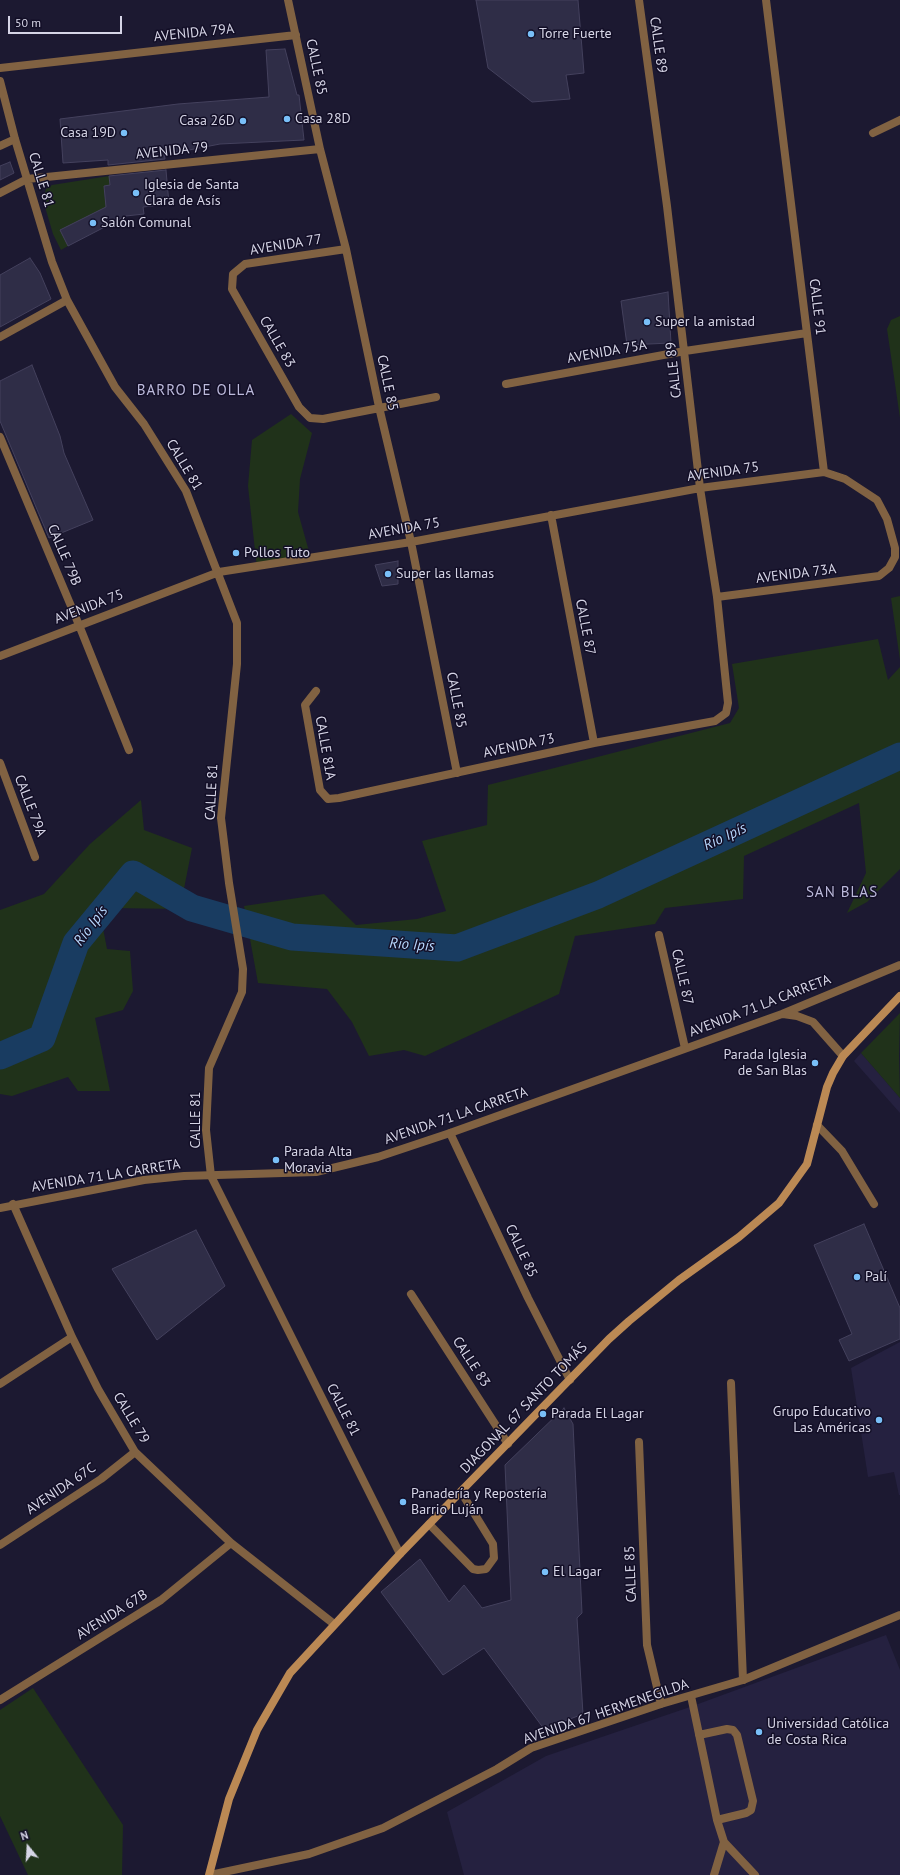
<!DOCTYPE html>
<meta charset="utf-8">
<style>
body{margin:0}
#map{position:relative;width:900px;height:1875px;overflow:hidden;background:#1c1931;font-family:"PT Sans",sans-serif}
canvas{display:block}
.north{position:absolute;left:8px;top:1827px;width:40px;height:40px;-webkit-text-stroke:3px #130f27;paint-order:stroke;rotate:342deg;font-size:11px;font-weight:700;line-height:16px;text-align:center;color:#d6d5e6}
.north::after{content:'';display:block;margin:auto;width:14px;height:18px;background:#d6d5e6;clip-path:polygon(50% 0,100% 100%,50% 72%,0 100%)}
.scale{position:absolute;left:8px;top:16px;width:114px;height:18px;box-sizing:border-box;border:2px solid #d6d5e6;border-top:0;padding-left:5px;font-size:12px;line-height:14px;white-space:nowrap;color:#d6d5e6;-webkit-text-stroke:3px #130f27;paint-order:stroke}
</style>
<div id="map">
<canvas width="900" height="1875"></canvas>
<div class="north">N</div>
<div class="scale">50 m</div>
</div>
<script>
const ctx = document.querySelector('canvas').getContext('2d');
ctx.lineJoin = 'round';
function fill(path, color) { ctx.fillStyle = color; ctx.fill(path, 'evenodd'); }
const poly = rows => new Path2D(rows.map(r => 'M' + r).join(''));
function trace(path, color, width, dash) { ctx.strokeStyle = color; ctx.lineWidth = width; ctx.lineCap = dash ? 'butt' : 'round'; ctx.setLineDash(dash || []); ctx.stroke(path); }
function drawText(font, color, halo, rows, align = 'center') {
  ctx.font = font + ' "PT Sans",sans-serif'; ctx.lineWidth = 3; ctx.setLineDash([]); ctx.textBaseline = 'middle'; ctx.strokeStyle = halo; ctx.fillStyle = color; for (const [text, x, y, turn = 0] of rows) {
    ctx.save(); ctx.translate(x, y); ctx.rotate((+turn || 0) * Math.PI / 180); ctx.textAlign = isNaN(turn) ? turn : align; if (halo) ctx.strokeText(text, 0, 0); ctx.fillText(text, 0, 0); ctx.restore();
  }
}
fill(poly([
 [861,1053,900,1098,900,1113,854,1061],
 [900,1342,900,1495,899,1495,894,1472,868,1477,851,1368],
 [886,1635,900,1670,900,1875,464,1875,447,1812,546,1756,690,1707]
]), '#252140');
fill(poly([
 [109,176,110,185,104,186,105,200,114,199,114,203,60,230,68,246,61,250,53,234,43,200,46,189,52,185],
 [900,316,900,418,887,329,891,320],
 [291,414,312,433,300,479,298,512,310,555,257,569,248,486,252,440],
 [900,596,900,660,891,598],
 [878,639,888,680,900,667,900,869,867,902,847,913,866,873,859,803,744,856,743,899,665,908,655,924,575,936,559,994,425,1056,404,1050,369,1056,352,1022,327,989,258,983,244,906,324,894,356,925,417,919,446,911,422,841,487,825,488,785,730,723,739,708,732,664],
 [141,800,144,830,192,848,180,909,112,908,102,923,107,949,130,951,133,991,123,1010,95,1018,110,1091,78,1091,68,1077,12,1096,0,1094,0,910,44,894,90,844],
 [900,1013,899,1056,900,1098,861,1053],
 [33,1688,123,1825,122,1875,28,1875,0,1816,0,1710]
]), '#20321a');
trace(poly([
 [0,1056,42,1038,76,943,133,874,192,908,292,937,457,948,598,895,900,756]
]), '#193c61', 27);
const building = poly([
 [476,0,578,0,584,73,566,75,570,99,532,102,488,68,476,0],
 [285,49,297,95,299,95,304,140,220,144,184,151,164,152,165,159,108,165,108,160,63,163,60,119,178,104,269,97,266,50,285,49],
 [10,162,14,173,0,180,0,166,10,162],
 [166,170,169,204,143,207,144,214,126,216,68,246,60,230,106,207,104,186,110,185,109,176,166,170],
 [30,258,40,273,51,299,0,327,0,275,30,258],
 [668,292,671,343,627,345,621,301,668,292],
 [32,365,60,436,64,453,93,520,49,538,0,421,0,381,32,365],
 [398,561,398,584,382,586,375,565,398,561],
 [864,1224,900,1308,900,1339,849,1361,839,1340,852,1334,814,1245,864,1224],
 [196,1230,225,1286,157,1340,112,1269,196,1230],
 [564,1408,573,1424,582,1613,577,1618,583,1714,544,1729,484,1648,443,1675,381,1592,420,1559,449,1602,464,1585,482,1608,511,1600,505,1465,564,1408]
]);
fill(building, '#2f2d47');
trace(building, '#44415d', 1);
trace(poly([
 [873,133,900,120],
 [817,1125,842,1151,874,1204],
 [411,1294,508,1444],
 [731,1383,743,1680],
 [429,1524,473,1569,478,1570,486,1569,494,1558,493,1544,461,1492],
 [691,1696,717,1820,724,1842,755,1875],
 [699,1735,727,1729,733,1730,737,1735,753,1801,751,1810,746,1813,717,1820],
 [714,1875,724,1842]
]), '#816242', 8);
trace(poly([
 [288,0,320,149,346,249,379,407,411,542,457,773],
 [0,68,296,35],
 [0,81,15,139,52,262,67,300,115,387,144,424,186,491,237,623,237,664,221,818,229,883,243,969,242,992,209,1068,206,1130,211,1176,400,1554],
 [0,146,15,139],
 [0,193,27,179,320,149],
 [346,249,245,264,233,274,232,289,299,407,310,418,323,419,436,397],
 [0,337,67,300],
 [506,384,685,351,807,333],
 [0,437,79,625,129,750],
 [551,515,594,743],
 [717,597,879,576,889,568,895,557,895,548,887,519,877,500,845,479,824,472,766,0],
 [0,656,219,572,411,542,700,488,824,472],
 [316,691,305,705,320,790,328,799,339,798,594,743,715,721,726,713,728,703,717,597,700,488,667,206,639,0],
 [0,763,35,857],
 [659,935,685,1048],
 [450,1133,528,1298,570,1380],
 [13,1204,72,1337,98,1389,135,1452,231,1543,334,1624],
 [0,1384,72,1337],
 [639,1442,647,1645,661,1704],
 [0,1545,101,1479,135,1452],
 [0,1700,161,1600,231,1543],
 [210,1875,309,1854,383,1828,497,1769,531,1748,661,1704,743,1680,900,1615]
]), '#816242', 8);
trace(poly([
 [783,1014,797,1016,813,1022,843,1056],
 [0,1208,144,1180,184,1176,316,1172,378,1157,450,1133,782,1014,900,965]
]), '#816242', 8);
trace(poly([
 [209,1875,229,1799,257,1730,290,1673,400,1554,609,1339,629,1321,679,1280,739,1237,779,1203,807,1164,827,1087,833,1073,843,1056,900,996]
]), '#bb8954', 8);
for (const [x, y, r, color] of [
 [531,34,4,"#79bff8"],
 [287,119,4,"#79bff8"],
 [243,121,4,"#79bff8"],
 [124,133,4,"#79bff8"],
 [136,193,4,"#79bff8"],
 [93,223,4,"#79bff8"],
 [647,322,4,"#79bff8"],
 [236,553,4,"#79bff8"],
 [388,574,4,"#79bff8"],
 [815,1063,4,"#79bff8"],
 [276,1160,4,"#79bff8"],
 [857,1277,4,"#79bff8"],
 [543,1414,4,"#79bff8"],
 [879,1420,4,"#79bff8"],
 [403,1502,4,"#79bff8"],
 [545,1572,4,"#79bff8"],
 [759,1732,4,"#79bff8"]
]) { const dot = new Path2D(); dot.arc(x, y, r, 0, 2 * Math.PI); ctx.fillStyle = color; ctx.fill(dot); trace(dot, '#130f27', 1.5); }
drawText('14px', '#d6d5e6', '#130f27', [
 ["AVENIDA 79A",194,33,-6],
 ["CALLE 89",658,45,82],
 ["CALLE 85",316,67,78],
 ["AVENIDA 79",172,151,-6],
 ["CALLE 81",41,180,73],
 ["AVENIDA 77",286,245,-9],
 ["CALLE 91",817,307,83],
 ["CALLE 83",277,342,60],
 ["AVENIDA 75A",607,352,-10],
 ["CALLE 89",674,370,-96],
 ["CALLE 85",387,383,78],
 ["CALLE 81",184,465,59],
 ["AVENIDA 75",723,472,-8],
 ["AVENIDA 75",404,529,-10],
 ["CALLE 79B",64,555,67],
 ["AVENIDA 73A",796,574,-7],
 ["AVENIDA 75",89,607,-21],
 ["CALLE 87",585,627,79],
 ["CALLE 85",456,700,79],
 ["AVENIDA 73",519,746,-12],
 ["CALLE 81A",325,748,80],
 ["CALLE 81",212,792,-87],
 ["CALLE 79A",30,806,69],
 ["CALLE 87",682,977,77],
 ["AVENIDA 71 LA CARRETA",760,1006,-21],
 ["AVENIDA 71 LA CARRETA",456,1116,-19],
 ["CALLE 81",196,1120,-90],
 ["AVENIDA 71 LA CARRETA",106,1176,-9],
 ["CALLE 85",521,1251,65],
 ["CALLE 83",471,1362,57],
 ["DIAGONAL 67 SANTO TOMÁS",524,1408,-46],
 ["CALLE 81",343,1410,63],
 ["CALLE 79",131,1418,59],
 ["AVENIDA 67C",61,1489,-34],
 ["CALLE 85",631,1574,-92],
 ["AVENIDA 67B",112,1615,-32],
 ["AVENIDA 67 HERMENEGILDA",606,1712,-19]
]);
drawText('14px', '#d6d5e6', '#130f27', [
 ["Torre Fuerte",539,34],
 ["Casa 28D",295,119],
 ["Casa 26D",235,121,"right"],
 ["Casa 19D",116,133,"right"],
 ["Iglesia de Santa",144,185],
 ["Clara de Asís",144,201],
 ["Salón Comunal",101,223],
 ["Super la amistad",655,322],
 ["Pollos Tuto",244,553],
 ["Super las llamas",396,574],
 ["Parada Iglesia",807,1055,"right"],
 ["de San Blas",807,1071,"right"],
 ["Parada Alta",284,1152],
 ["Moravia",284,1168],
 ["Palí",865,1277],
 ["Grupo Educativo",871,1412,"right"],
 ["Las Américas",871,1428,"right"],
 ["Parada El Lagar",551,1414],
 ["Panadería y Repostería",411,1494],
 ["Barrio Luján",411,1510],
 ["El Lagar",553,1572],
 ["Universidad Católica",767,1724],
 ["de Costa Rica",767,1740]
], 'left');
ctx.letterSpacing = '1px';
drawText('15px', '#bcbadb', '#130f27', [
 ["BARRO DE OLLA",196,391],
 ["SAN BLAS",842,893]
]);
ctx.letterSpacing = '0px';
drawText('italic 15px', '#b5d6fc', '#130f27', [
 ["Río Ipís",725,837,-25],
 ["Río Ipís",91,926,-53],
 ["Río Ipís",412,945,4]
]);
</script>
